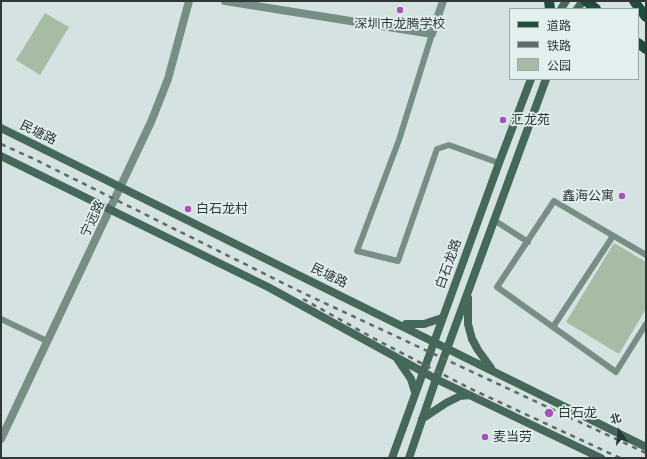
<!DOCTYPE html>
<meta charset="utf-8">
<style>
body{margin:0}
#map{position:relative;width:647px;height:459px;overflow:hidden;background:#d4e3e2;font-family:"Fira Sans","Noto Sans SC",sans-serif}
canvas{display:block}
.frame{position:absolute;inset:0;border:2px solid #313737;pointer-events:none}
.legend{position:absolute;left:509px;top:8px;width:130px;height:72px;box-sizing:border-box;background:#e1f0ef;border:1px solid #9ba6a5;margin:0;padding:5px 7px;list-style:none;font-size:12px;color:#313737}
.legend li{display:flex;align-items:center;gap:8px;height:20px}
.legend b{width:20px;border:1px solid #9ba6a5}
.north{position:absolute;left:599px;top:411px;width:40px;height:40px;-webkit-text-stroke:3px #e1f0ef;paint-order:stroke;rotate:345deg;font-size:11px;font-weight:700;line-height:16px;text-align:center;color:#313737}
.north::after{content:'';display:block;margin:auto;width:14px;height:18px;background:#313737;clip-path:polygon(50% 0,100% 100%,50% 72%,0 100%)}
</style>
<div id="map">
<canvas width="647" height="459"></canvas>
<div class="frame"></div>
<ul class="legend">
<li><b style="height:5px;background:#1f4c3d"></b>道路</li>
<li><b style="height:5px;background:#606868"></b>铁路</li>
<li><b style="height:11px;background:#a7bca5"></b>公园</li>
</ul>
<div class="north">北</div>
</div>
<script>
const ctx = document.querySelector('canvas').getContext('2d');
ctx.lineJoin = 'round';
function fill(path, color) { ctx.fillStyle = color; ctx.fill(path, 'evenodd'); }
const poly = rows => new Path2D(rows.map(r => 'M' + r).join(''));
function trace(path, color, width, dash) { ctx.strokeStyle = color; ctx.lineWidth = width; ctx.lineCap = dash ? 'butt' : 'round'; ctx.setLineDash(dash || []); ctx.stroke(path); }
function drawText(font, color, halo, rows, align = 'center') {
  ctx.font = font + ' "Fira Sans","Noto Sans SC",sans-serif'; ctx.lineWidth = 3.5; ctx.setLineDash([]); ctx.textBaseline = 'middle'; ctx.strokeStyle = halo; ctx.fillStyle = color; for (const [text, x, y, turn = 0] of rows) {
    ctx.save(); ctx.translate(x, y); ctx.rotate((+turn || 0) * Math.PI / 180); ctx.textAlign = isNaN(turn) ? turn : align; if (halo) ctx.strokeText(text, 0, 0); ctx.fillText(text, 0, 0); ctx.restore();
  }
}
fill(poly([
 [45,13,69,27,40,75,16,60],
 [614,243,646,262,646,309,619,354,566,322]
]), '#a7bca5');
trace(poly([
 [432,34,399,140,357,251,398,261,437,149,449,145,499,163],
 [494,220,528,242],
 [646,255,554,201,497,287,616,372,646,324],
 [1,319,47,341],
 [553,327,613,236]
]), '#778e85', 6);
trace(poly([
 [225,1,432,34,443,1],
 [1,439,151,122,168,79,189,1]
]), '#778e85', 8);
trace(poly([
 [561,9,566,1],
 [577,9,583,1],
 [1,128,646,447],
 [1,156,268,287,436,379,601,458],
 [468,298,468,324,472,339,478,350,491,368],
 [406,324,424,324,442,318],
 [398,360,411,379,415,392],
 [422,419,446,403,460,396,469,395],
 [392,458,499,163,531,79],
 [409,458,436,379,546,79]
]), '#45685b', 8);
trace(poly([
 [549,1,550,9],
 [586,1,596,9],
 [634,1,646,17],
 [638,43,646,49]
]), '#1f4c3d', 10);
trace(poly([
 [1,144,34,159,301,292,646,453],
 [303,299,375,339,469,388,620,458]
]), '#606868', 2.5, [5, 5]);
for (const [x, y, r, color] of [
 [400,10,4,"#ab4fba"],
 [503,120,4,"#ab4fba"],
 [622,196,4,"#ab4fba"],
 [188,209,4,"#ab4fba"],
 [549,413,5,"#ab4fba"],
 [485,437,4,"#ab4fba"]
]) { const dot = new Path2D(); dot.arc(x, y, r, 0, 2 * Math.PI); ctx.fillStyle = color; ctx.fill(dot); trace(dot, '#e1f0ef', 1.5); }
drawText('13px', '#313737', '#e1f0ef', [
 ["深圳市龙腾学校",400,24,"center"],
 ["汇龙苑",511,120],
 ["鑫海公寓",614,196,"right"],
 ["白石龙村",196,209],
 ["白石龙",558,413],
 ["麦当劳",493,437]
], 'left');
drawText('13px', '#313737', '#e1f0ef', [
 ["民塘路",38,133,26],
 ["宁远路",93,219,-64],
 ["白石龙路",449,264,-70],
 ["民塘路",329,276,26]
]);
</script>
